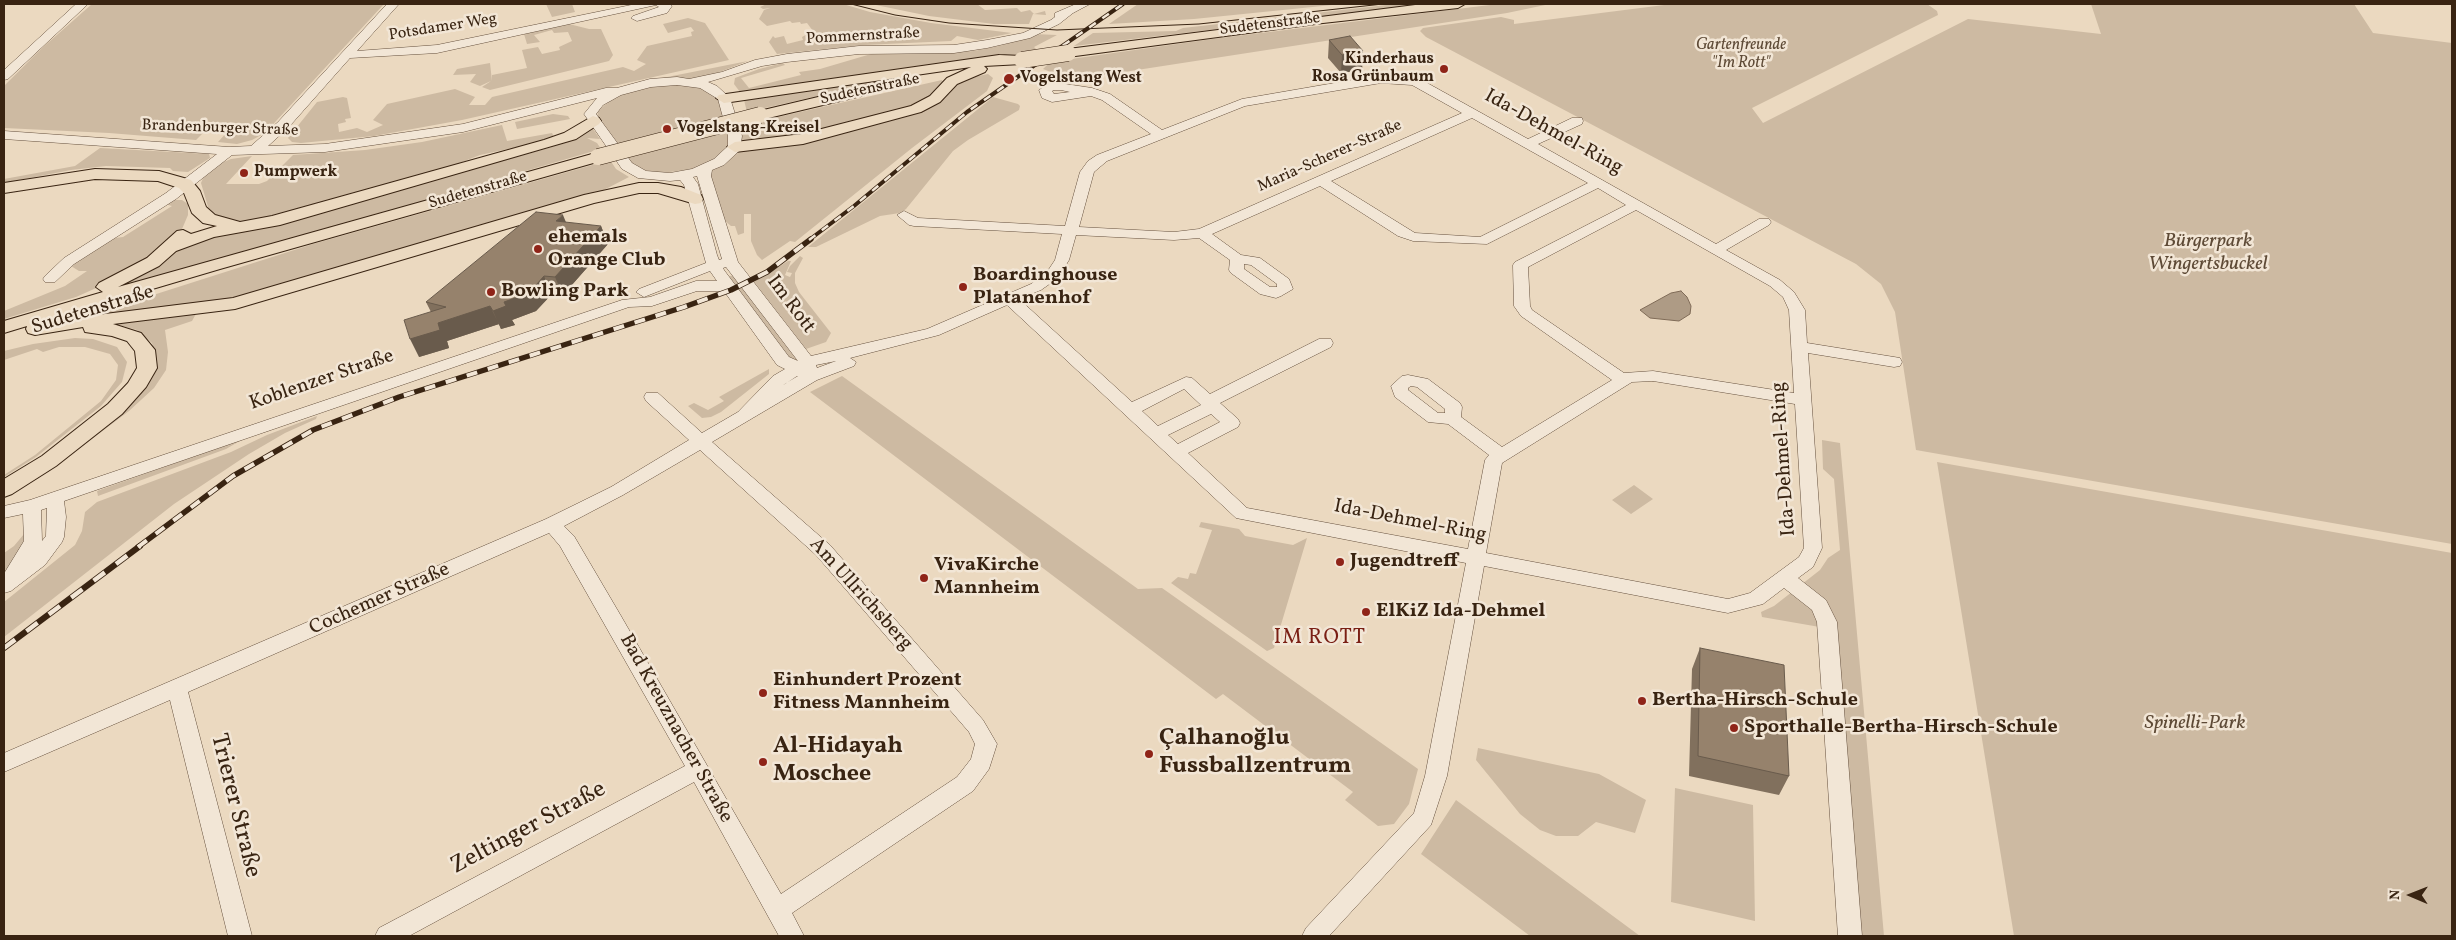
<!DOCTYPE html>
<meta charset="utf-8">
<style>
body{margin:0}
#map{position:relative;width:2456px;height:940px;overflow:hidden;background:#ebd9c0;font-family:Vollkorn,serif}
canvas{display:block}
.frame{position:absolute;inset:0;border:5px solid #392412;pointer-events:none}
.north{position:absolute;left:2386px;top:870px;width:50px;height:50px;-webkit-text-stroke:4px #f2e6d6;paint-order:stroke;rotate:271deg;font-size:14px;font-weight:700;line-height:20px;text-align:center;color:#392412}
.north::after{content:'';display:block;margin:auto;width:18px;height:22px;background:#392412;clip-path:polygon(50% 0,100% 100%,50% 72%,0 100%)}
</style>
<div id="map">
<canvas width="2456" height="940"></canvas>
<div class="frame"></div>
<div class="north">N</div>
</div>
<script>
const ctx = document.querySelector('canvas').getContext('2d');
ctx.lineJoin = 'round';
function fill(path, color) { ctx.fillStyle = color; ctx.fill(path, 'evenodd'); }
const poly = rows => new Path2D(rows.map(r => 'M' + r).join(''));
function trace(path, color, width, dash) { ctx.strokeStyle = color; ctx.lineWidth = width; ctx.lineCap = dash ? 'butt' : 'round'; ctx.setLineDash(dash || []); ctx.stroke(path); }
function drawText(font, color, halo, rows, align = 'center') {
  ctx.font = font + ' Vollkorn,serif'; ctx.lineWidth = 5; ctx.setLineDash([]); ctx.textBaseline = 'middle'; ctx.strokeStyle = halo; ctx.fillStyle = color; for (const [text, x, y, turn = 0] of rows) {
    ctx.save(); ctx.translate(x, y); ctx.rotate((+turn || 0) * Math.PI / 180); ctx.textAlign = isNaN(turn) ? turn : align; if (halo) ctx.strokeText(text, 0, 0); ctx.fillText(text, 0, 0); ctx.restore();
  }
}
fill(poly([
 [92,4,384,4,265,133,252,140,237,144,218,142,228,131,222,130,206,130,196,140,109,133,4,128,4,86,41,49],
 [546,4,572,4,575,12,552,17],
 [767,4,843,4,870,12,931,23,1012,33,978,40,957,36,951,41,864,45,777,54,769,42,773,36,775,38,784,36,787,44,803,40,802,37,813,31,807,23,801,24,800,22,792,23,790,21,767,26,759,19,764,10,770,8,763,9,760,7],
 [871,4,977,4,985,10,1017,8,1021,12,1030,10,1034,14,1045,11,1046,15,1033,14,1029,24,994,24,929,16],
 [1138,4,1342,4,1194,19,1109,24],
 [1395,4,1429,4,1074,46,1093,33,1176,31,1183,28],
 [1498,4,1550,4,1507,13,1085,78,1067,78,1043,69,1050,62,1212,39],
 [1672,4,1927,4,1937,11,1938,15,1752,108,1763,123,1968,19,2101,34,2091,4,2354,4,2373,33,2452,43,2452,544,1916,450,1895,312,1881,284,1856,264,1426,37,1420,31,1423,28,1501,17,1514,20,1514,24],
 [688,18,705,23,729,60,462,120,374,136,301,143,292,142,288,138,317,102,343,97,347,98,351,118,345,119,346,122,338,124,339,132,357,128,367,132,383,125,373,120,387,104,455,89,475,97,469,105,485,105,492,97,623,67,634,71,646,64,637,60,647,46,692,36,691,32,694,31,691,27,668,33,663,24],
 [569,24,589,29,601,29,613,55,609,61,490,90,482,87,491,81,480,86,470,82,476,74,453,75,457,69,490,63,492,81,492,75,527,68,522,50,538,47,542,54,560,50,559,47,572,41,568,32,554,33,552,30,534,35,540,42,527,44,524,34],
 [1034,34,1057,35,1034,47,1036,49,1030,53,740,92,734,84,735,78,759,69,783,63,785,65,741,78,749,88,801,75,799,72,820,69,871,54,974,51,1003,45],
 [748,61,712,75,695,79,652,80],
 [988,74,993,78,987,91,912,148,795,242,790,241,762,260,757,255,751,241,751,214,744,214,744,233,738,235,735,226,731,226,724,220,708,176,713,170,736,153,746,148,923,110,942,100,958,83,968,78],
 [885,78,898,78,747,112,744,100],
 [942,80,944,84,931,99,915,106,802,136,764,141,741,140,738,126],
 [679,84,697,86,709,91,718,97,730,138,728,148,717,159,700,168,662,173,644,170,630,162,597,119,598,111,616,95,639,88],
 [993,97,1018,104,1020,106,1019,110,968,140,953,151,906,209,900,213,880,216,816,247,808,247],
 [553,114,568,116,570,119,517,129,515,122],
 [502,125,507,141,552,133,554,137,536,143,480,155,434,173,278,217,250,221,228,222,215,218,209,210,201,183,204,176,221,163,231,159,252,156,226,184,259,184,267,181,293,155,365,150,422,142],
 [591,126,600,139,587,138,597,143,601,149,90,298,129,281,180,247,196,240,285,221,552,147,572,138],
 [100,148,209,154,210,158,188,172,173,171,170,168,106,166,71,170,4,183,4,179,75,166],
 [610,160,616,169,629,177,598,193,234,300,81,318,313,244],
 [171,200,182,200,188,204,188,215,182,229,168,245,112,281,76,297,4,319,4,311,65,286,87,271,79,271,71,266,107,239,123,237,172,206,165,204],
 [800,256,803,258,795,273,795,283,799,292,831,333,826,342,806,349,754,282,788,261,791,261,785,275,790,277,792,273,787,272,790,266],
 [733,275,798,361,791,361,728,277],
 [197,312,192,321,165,330,168,352,166,370,154,388,129,411,48,472,4,497,4,494,47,469,156,358,152,343,137,330,108,322],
 [75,338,93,339,117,347,127,362,122,382,101,406,36,457,4,477,4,475,35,455,101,401,116,380,118,365,110,354,85,347,59,347,43,352,37,349,4,360,4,351,33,344],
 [769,369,769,374,721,412,711,417,702,418,688,406,694,403,708,410,724,401,719,397],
 [842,376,1138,589,1162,588,1418,769,1409,804,1394,824,1378,826,1345,800,1353,792,1223,694,1216,699,810,392],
 [317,416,316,419,285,433,249,454,174,504,4,637,4,602,75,545,82,531,85,512,97,502,231,452,267,435],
 [245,438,226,449,98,496,97,491],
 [1822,440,1840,443,1884,936,1861,936,1837,630,1762,617,1761,612,1774,606,1820,570,1828,558,1840,550,1834,479,1823,469],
 [1937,462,2452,553,2452,936,2014,936],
 [1634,485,1653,499,1631,514,1612,500],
 [1201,522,1239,529,1245,536,1293,545,1307,538,1274,648,1267,651,1171,583,1178,577,1188,579,1190,573,1196,574,1212,530,1199,527],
 [24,534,23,546,12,566,4,574,4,553,14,546],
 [1478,748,1599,774,1646,800,1635,833,1596,822,1578,836,1556,836,1540,830,1520,814,1476,760],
 [1675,788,1753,805,1755,921,1671,902],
 [1456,800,1640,936,1530,936,1421,854]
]), '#cdbaa2');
const water = poly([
 [1681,291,1687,297,1691,306,1690,314,1679,321,1650,318,1640,310,1671,293,1681,291]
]);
fill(water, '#ae9b85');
trace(water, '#7f6b57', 1);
const minor = poly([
 [76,4,88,4,8,79,4,80,4,70,76,4],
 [387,4,399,4,357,51,437,45,636,4,670,4,672,6,667,13,637,21,631,18,633,16,659,7,656,5,437,53,350,58,288,128,268,146,325,144,463,124,606,88,617,88,650,79,677,77,689,79,722,72,755,60,787,54,859,46,954,45,987,40,1023,33,1051,20,1055,17,1055,13,1076,4,1090,4,1073,13,1059,24,1030,38,987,48,954,53,859,54,787,62,762,66,708,82,717,86,730,98,742,136,740,150,724,165,712,170,711,176,738,262,811,356,927,329,1031,284,1047,272,1055,260,1062,234,914,226,909,225,897,215,904,211,918,218,1065,226,1080,172,1088,161,1097,155,1151,134,1102,100,1091,96,1052,102,1042,98,1039,90,1052,82,1092,88,1110,94,1162,130,1242,99,1381,75,1405,75,1420,79,1528,139,1572,118,1582,118,1583,121,1582,124,1538,144,1716,244,1759,219,1769,219,1771,222,1769,225,1726,250,1780,280,1794,292,1805,310,1807,343,1894,357,1900,358,1902,362,1900,366,1894,367,1808,353,1822,548,1813,567,1798,578,1826,600,1837,622,1862,936,1838,936,1817,622,1812,610,1784,588,1763,604,1728,613,1484,566,1447,776,1431,825,1329,936,1302,936,1306,928,1414,813,1425,776,1466,563,1236,518,1007,305,939,335,850,358,856,362,854,366,817,380,712,442,830,545,983,720,997,744,989,769,973,791,792,913,804,936,779,936,694,782,409,936,375,936,379,928,685,766,560,546,549,533,188,692,252,936,228,936,170,700,4,772,4,753,546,519,611,487,689,440,646,401,644,397,646,393,658,393,702,433,738,412,773,376,785,369,777,365,724,291,697,291,652,306,629,307,64,501,66,517,64,537,62,542,45,565,11,591,4,593,5,572,24,541,23,514,4,518,4,506,30,500,622,300,650,297,696,281,717,281,710,271,649,295,644,297,636,292,639,289,706,263,684,185,680,180,670,181,638,178,622,169,584,114,597,98,463,132,325,152,232,155,176,199,74,264,55,282,45,282,43,279,45,276,64,258,166,193,217,154,4,139,4,131,229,147,251,146,278,122,387,4],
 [1381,83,1412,85,1462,113,1199,229,1174,232,1079,227,1094,172,1107,161,1245,106,1381,83],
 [677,85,700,88,718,99,728,136,728,146,714,159,692,169,670,173,646,171,632,163,596,114,603,105,621,95,651,87,677,85],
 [1054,90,1061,90,1070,92,1054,94,1052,91,1054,90],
 [1472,118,1588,183,1480,237,1415,233,1331,181,1472,118],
 [697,176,722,259,719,260,717,255,698,184,693,177,697,176],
 [1320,186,1398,236,1413,241,1487,244,1598,188,1626,205,1515,262,1513,265,1514,306,1521,316,1612,380,1502,447,1461,417,1462,407,1460,403,1428,379,1408,375,1402,376,1391,386,1395,397,1428,422,1448,424,1489,455,1485,460,1468,549,1247,508,1188,453,1238,427,1240,423,1238,419,1220,403,1331,347,1333,343,1331,339,1319,339,1210,394,1192,378,1186,377,1132,402,1019,299,1041,290,1058,278,1069,260,1076,235,1174,240,1199,238,1230,260,1229,270,1231,273,1260,294,1276,298,1281,296,1293,289,1289,279,1260,258,1241,255,1212,234,1320,186],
 [1636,210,1770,286,1783,297,1789,310,1794,393,1653,371,1624,373,1532,310,1530,306,1528,267,1636,210],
 [1244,264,1251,265,1277,284,1277,287,1270,287,1244,269,1244,264],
 [726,267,798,361,789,357,724,270,723,268,726,267],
 [836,361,817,368,816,365,836,361],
 [797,376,798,376,783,385,785,384,797,376],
 [1653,381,1795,404,1804,548,1799,557,1750,593,1728,599,1486,553,1502,463,1632,382,1653,381],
 [1411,386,1417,387,1445,409,1445,413,1438,413,1408,390,1408,388,1411,386],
 [1184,389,1201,405,1158,426,1142,411,1184,389],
 [1211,414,1220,422,1178,444,1168,435,1211,414],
 [700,450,816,555,969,732,975,744,971,759,957,777,781,894,621,616,574,536,564,526,623,495,700,450],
 [47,508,46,536,42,541,41,510,47,508]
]);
const major = poly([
 [1423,4,1465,4,1458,8,1323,23,1068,57,1061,53,1068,49,1423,4],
 [999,55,1022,56,1029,60,1022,64,984,66,987,69,985,72,957,84,940,102,921,112,803,144,735,152,727,147,735,142,802,134,911,106,930,96,947,78,971,67,724,103,716,98,719,95,999,55],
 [877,83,882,85,885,88,882,91,760,120,752,115,755,112,877,83],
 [593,116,599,118,601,121,599,124,576,139,280,225,214,237,176,251,159,266,118,287,592,154,604,154,606,157,604,160,220,269,41,322,233,298,584,195,639,183,658,183,681,187,701,195,703,199,701,203,695,204,658,193,639,193,594,203,235,309,113,324,141,333,155,350,157,368,146,387,122,414,56,466,12,494,4,497,4,479,42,456,108,404,128,383,137,368,135,351,127,341,112,336,85,332,83,327,35,335,28,333,26,329,27,326,4,333,4,321,103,292,96,287,99,283,147,258,177,231,183,230,191,234,217,226,203,223,192,213,184,193,179,188,158,181,95,179,4,193,4,183,95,169,159,171,191,180,200,191,206,207,215,215,240,222,272,216,544,140,564,133,593,116]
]);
trace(minor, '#66513e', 1);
trace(major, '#392412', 2);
fill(minor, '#f2e6d6');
fill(major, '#ebd9c0');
trace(poly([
 [851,4,895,15,949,23,1057,30,1199,24,1383,4]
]), '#392412', 1);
const railFar2 = poly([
 [809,240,854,206,967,112,1123,4]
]);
const railFar1 = poly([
 [138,547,233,476,313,430,399,397,684,307,731,290,767,272,811,239]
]);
const rail = poly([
 [4,648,140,546]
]);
trace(railFar2, '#392412', 4);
trace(railFar1, '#392412', 5.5);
trace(rail, '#392412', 6);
trace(railFar2, '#f2e6d6', 2.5, [8]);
trace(railFar1, '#f2e6d6', 4, [11]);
trace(rail, '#f2e6d6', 4.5, [14]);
const majorBridge = poly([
 [1022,60,1068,53],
 [598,157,760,115]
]);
trace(majorBridge, '#392412', 17, []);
trace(majorBridge, '#ebd9c0', 16);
fill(poly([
 [1329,40,1363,51,1362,70,1341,73,1328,58],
 [601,226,608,244,563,295,552,294,536,311,512,320,515,325,501,329,499,324,447,341,449,348,419,357,431,312,426,302],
 [1700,648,1789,776,1779,795,1689,776,1692,669]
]), '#81705d');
fill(poly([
 [1363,51,1362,70,1341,73,1342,55],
 [563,215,570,232,556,221],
 [601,226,608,244,563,295,555,277],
 [544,276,552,294,536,311,512,320,515,325,501,329,493,311,504,302],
 [490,306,499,324,447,341,449,348,419,357,410,339,438,323]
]), '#695b4c');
const building = poly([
 [1350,36,1363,51,1342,55,1329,40,1350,36],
 [536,212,563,215,556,221,601,226,555,277,544,276,529,293,504,302,506,306,493,311,490,306,438,323,440,330,410,339,404,320,446,307,426,302,536,212],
 [1700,648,1784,665,1789,776,1698,756,1700,648]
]);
fill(building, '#96826c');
trace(building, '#695b4c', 1);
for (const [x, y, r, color] of [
 [1444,69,5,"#8f2418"],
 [1009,79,6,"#8f2418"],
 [667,129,5,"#8f2418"],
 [244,173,5,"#8f2418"],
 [538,249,5,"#8f2418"],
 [963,287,5,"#8f2418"],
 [491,292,5,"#8f2418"],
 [1340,562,5,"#8f2418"],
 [924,578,5,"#8f2418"],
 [1366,612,5,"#8f2418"],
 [763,693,5,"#8f2418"],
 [1642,701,5,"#8f2418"],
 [1734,728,5,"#8f2418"],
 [1149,754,5,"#8f2418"],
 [763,762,5,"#8f2418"]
]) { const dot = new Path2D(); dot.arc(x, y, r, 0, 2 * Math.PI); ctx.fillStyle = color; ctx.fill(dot); trace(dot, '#f2e6d6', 2); }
drawText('16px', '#392412', '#f2e6d6', [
 ["Sudetenstraße",1270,25,-7],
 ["Potsdamer Weg",443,28,-9],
 ["Pommernstraße",863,37,-3],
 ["Sudetenstraße",870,90,-12],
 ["Brandenburger Straße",220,129,2],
 ["Maria-Scherer-Straße",1330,157,-24],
 ["Sudetenstraße",478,191,-16]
]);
drawText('italic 16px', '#5e4a36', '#f2e6d6', [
 ["Gartenfreunde",1741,46],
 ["\"Im Rott\"",1741,64]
]);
drawText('bold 16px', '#392412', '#f2e6d6', [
 ["Kinderhaus",1434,60,"right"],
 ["Rosa Grünbaum",1434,78,"right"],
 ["Vogelstang West",1020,79],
 ["Vogelstang-Kreisel",677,129],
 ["Pumpwerk",254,173]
], 'left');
drawText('20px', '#392412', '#f2e6d6', [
 ["Ida-Dehmel-Ring",1553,133,29],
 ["Im Rott",790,305,53],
 ["Sudetenstraße",93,311,-17],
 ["Koblenzer Straße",322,381,-19],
 ["Ida-Dehmel-Ring",1785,459,-94],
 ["Ida-Dehmel-Ring",1410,522,11],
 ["Am Ullrichsberg",860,595,48],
 ["Cochemer Straße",380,600,-24],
 ["Bad Kreuznacher Straße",675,729,61]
]);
drawText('bold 20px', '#392412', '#f2e6d6', [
 ["ehemals",548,238],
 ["Orange Club",548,261],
 ["Boardinghouse",973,276],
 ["Platanenhof",973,299],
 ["Bowling Park",501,292],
 ["Jugendtreff",1350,562],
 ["VivaKirche",934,566],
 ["Mannheim",934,589],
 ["ElKiZ Ida-Dehmel",1376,612],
 ["Einhundert Prozent",773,681],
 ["Fitness Mannheim",773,704],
 ["Bertha-Hirsch-Schule",1652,701],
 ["Sporthalle-Bertha-Hirsch-Schule",1744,728]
], 'left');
drawText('italic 20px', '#5e4a36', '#f2e6d6', [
 ["Bürgerpark",2208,242],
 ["Wingertsbuckel",2208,265],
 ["Spinelli-Park",2195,724]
]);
ctx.letterSpacing = '1px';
drawText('21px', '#7a1f14', '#f2e6d6', [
 ["IM ROTT",1320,639]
]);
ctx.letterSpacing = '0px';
drawText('bold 24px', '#392412', '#f2e6d6', [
 ["Çalhanoğlu",1159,740],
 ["Fussballzentrum",1159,768],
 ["Al-Hidayah",773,748],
 ["Moschee",773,776]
], 'left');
drawText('24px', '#392412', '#f2e6d6', [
 ["Trierer Straße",234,806,76],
 ["Zeltinger Straße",529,829,-28]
]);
</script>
